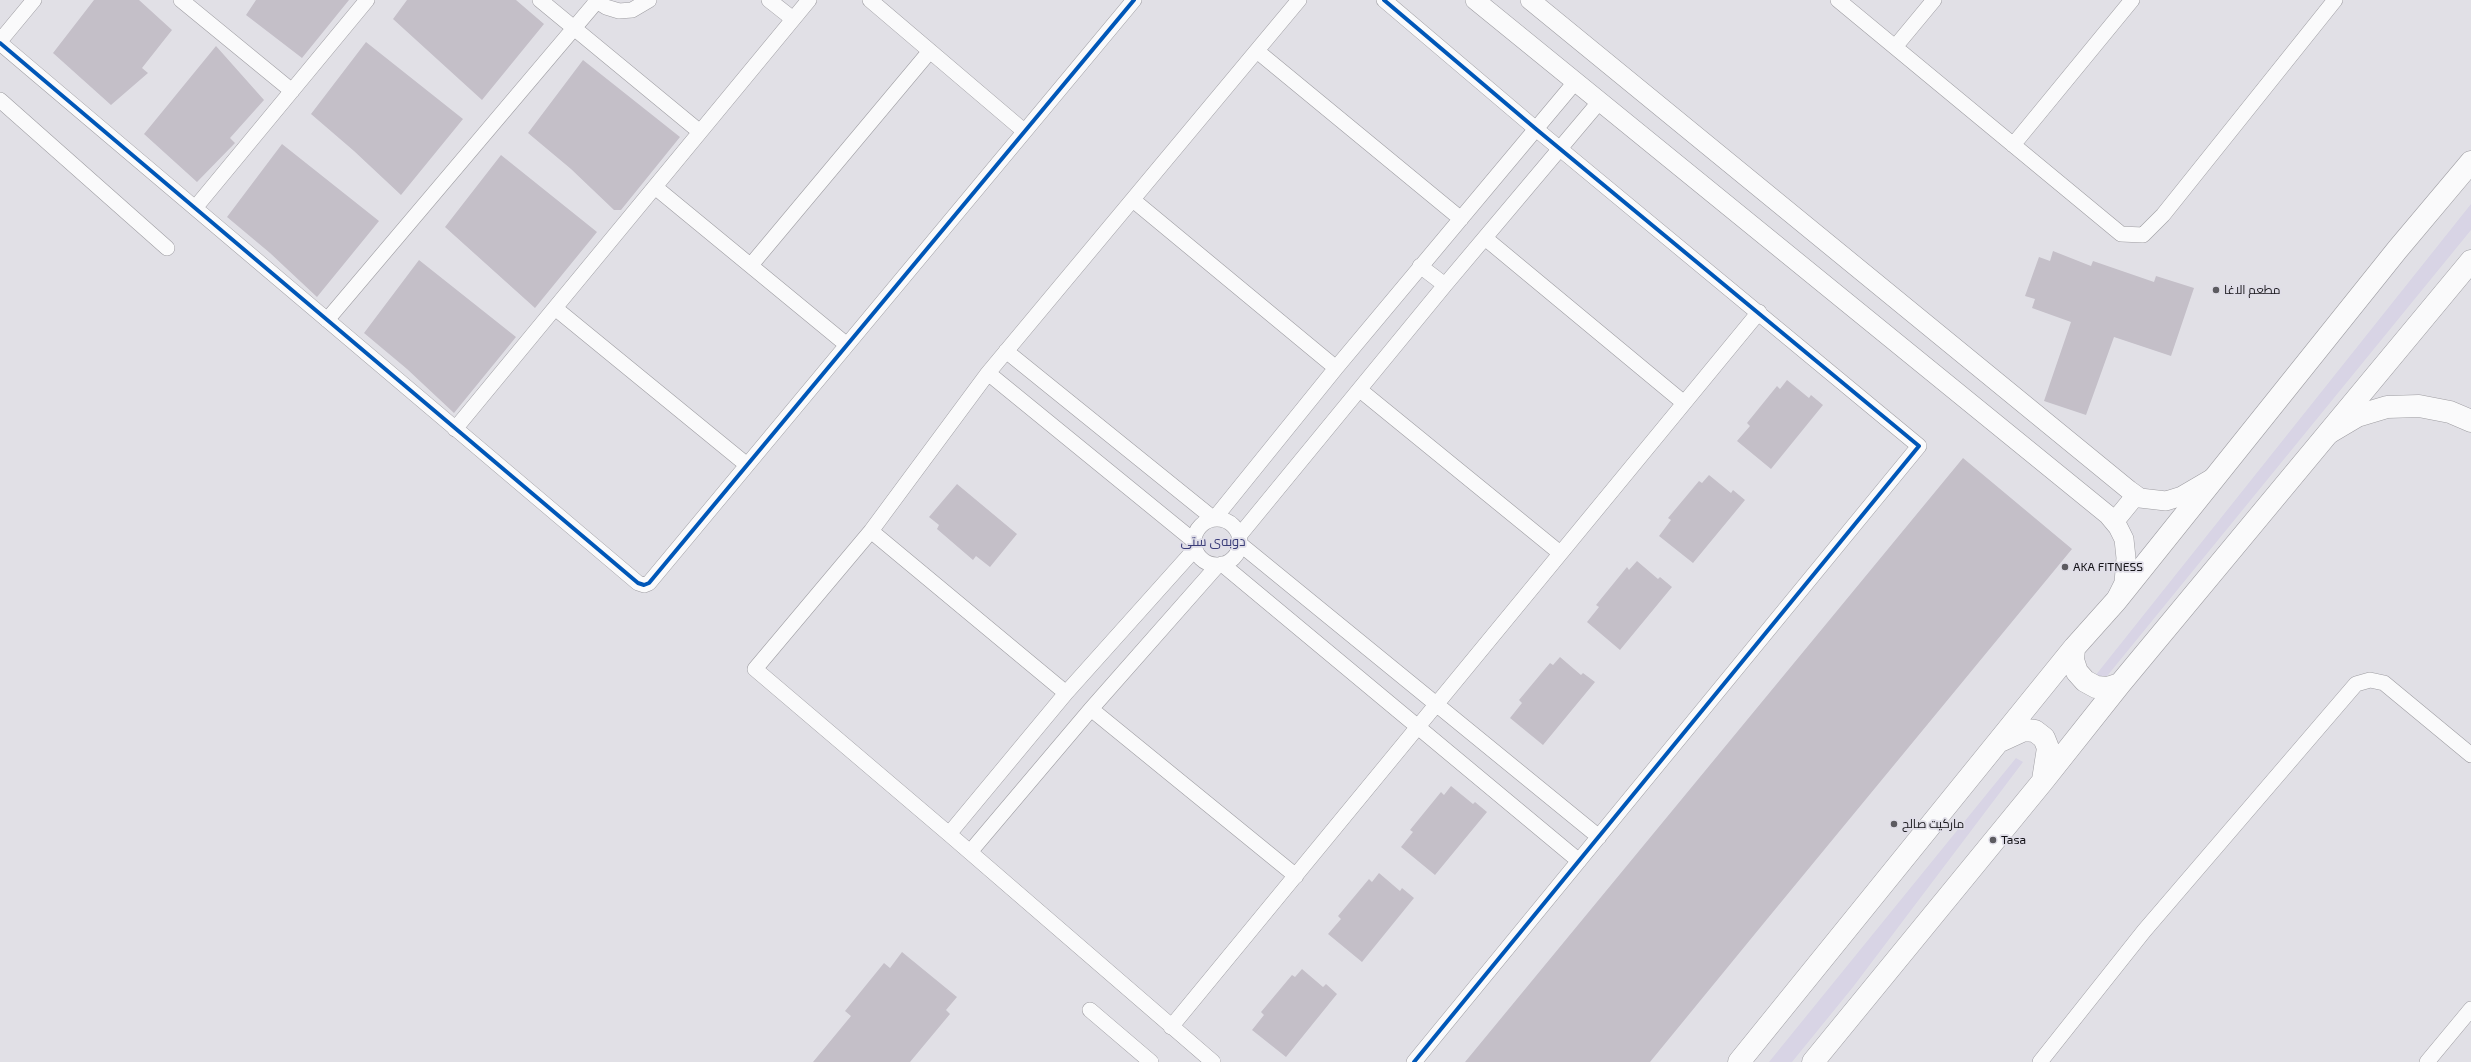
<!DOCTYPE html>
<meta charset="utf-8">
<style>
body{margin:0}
canvas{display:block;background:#e1e0e6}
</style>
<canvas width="2471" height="1062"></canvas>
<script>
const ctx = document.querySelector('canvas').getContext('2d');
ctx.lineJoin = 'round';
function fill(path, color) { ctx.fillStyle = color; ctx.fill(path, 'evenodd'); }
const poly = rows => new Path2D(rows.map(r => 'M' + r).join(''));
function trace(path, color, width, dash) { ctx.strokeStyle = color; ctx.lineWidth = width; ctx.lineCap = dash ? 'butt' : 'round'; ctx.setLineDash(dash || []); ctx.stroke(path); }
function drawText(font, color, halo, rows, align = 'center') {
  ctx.font = font + ' "Exo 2",Cairo,sans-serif'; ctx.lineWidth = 3.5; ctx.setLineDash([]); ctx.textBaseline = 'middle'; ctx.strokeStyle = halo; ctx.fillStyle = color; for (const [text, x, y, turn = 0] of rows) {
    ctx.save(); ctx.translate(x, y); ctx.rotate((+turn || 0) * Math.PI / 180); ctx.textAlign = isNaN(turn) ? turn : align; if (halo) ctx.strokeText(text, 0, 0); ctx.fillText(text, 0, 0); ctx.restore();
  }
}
fill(poly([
 [2471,204,2471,230,2103,681,2095,676],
 [2016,758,2023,762,1853,987,1792,1062,1769,1062]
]), '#d8d4e5');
fill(poly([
 [94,0,139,0,172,30,142,68,148,73,111,105,53,53],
 [256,0,349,0,302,58,246,15],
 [407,0,516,0,544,24,482,100,393,19],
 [366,42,463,119,401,195,354,151,311,114],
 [216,46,264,100,230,138,235,143,197,182,144,134],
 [583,60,680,137,621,210,614,210,571,169,528,133],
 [282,144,379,221,317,297,270,253,227,217],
 [501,155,597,232,535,308,445,227],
 [2053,251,2091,266,2093,261,2154,282,2156,276,2194,288,2171,356,2114,337,2086,415,2044,401,2071,322,2032,308,2035,299,2025,296,2039,257,2050,261],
 [419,260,516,337,454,413,407,369,364,333],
 [1787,380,1809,398,1811,395,1823,405,1771,469,1737,441,1750,426,1747,423,1777,386,1780,389],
 [1963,458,2072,549,1768,918,1650,1062,1465,1062],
 [1709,475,1731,493,1733,490,1745,500,1693,563,1659,536,1671,520,1668,518,1699,481,1702,483],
 [957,484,1017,534,990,567,976,556,973,560,937,529,939,525,929,517],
 [1637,561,1658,579,1660,577,1672,587,1620,650,1587,622,1599,607,1596,605,1627,567,1629,570],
 [1560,657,1581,675,1583,673,1595,682,1543,745,1510,718,1522,703,1519,700,1550,663,1553,665],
 [1451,786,1473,804,1475,802,1487,812,1435,875,1401,847,1413,832,1410,830,1441,792,1444,795],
 [1379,873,1400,891,1402,888,1414,898,1362,962,1328,934,1341,919,1338,916,1369,879,1372,882],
 [902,952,957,997,946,1010,950,1014,910,1062,813,1062,851,1016,845,1011,884,963,890,968],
 [1302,969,1323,987,1326,984,1337,994,1286,1057,1252,1030,1264,1015,1261,1012,1292,975,1295,977]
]), '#c4bfc8');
const minor = poly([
 [181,0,292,91],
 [540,0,700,132],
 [595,0,606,7,619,11,632,10,649,0],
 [769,0,793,19],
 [870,0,1024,131],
 [1384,0,1536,129,1919,446,1414,1062],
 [1838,0,2121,234,2143,235,2163,215,2335,0],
 [0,41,34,0],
 [0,43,638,583,644,585,649,583,1134,0],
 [1895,47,1934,0],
 [1257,51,1461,219],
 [0,100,167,248],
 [2013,145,2132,0],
 [655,187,847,345],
 [1133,200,1336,368],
 [195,208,367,0],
 [1485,238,1684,403],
 [751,265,930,51],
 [1420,266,1445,285],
 [555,308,747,465],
 [327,320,597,1],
 [1006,351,1214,519,1336,368,1576,81],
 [988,373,1194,541],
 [1360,390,1560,553],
 [455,429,809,0],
 '1194 542a23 23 0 1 1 46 0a23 23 0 1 1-46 0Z',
 [871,531,1066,693],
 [1239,536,1445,285,1600,101],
 [1240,544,1599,837],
 [1222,564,1579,861],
 [1091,709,1296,876],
 [949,834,1066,693,1195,549],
 [970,852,1091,709,1218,565],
 [1090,1010,1151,1062],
 [1171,1027,1759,312],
 [1213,1062,949,834,755,669,871,531,988,373,1299,0],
 [2040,1062,2144,931,2356,684,2370,680,2384,683,2471,755],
 [2427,1062,2471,1009]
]);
const tertiary = poly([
 [1475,0,2108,515,2118,527,2124,539,2126,558,2124,583,2117,597],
 [1530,0,2129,490,2140,498,2166,501,2182,496,2211,479],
 [2114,522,2136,495]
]);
const secondary = poly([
 [2330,432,2357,416,2387,407,2419,406,2450,412,2471,421]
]);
const trunk = poly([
 [2074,648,2073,660,2077,672,2085,681,2096,687,2108,688,2120,684],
 [2000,741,2024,730,2035,731,2044,738,2048,748,2043,780],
 [1739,1062,2074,648,2116,601,2397,250,2471,162],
 [1813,1062,2043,781,2120,684,2471,261]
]);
trace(minor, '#9e9da2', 16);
trace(tertiary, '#9e9da2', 20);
trace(secondary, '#9e9da2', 23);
trace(trunk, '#9e9da2', 23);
trace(minor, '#fafafb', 15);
trace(tertiary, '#fafafb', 19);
trace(secondary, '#fafafb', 22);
trace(trunk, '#fafafb', 22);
trace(poly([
 [1384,0,1536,129,1919,446,1414,1062],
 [0,43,638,583,644,585,649,583,1134,0]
]), '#0057b8', 4);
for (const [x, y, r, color] of [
 [2216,290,4,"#5c5b60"],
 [2065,567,4,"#5c5b60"],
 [1894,824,4,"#5c5b60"],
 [1993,840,4,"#5c5b60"]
]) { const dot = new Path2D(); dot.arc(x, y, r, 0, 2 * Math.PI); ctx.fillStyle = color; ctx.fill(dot); trace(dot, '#e0dee8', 1.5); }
drawText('12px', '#151418', '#e0dee8', [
 ["مطعم الاغا",2224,290],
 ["AKA FITNESS",2073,567],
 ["ماركيت صالح",1902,824],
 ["Tasa",2001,840]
], 'left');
drawText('13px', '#393c78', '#e0dee8', [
 ["دوبه‌ی ستی",1213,542]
]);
</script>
